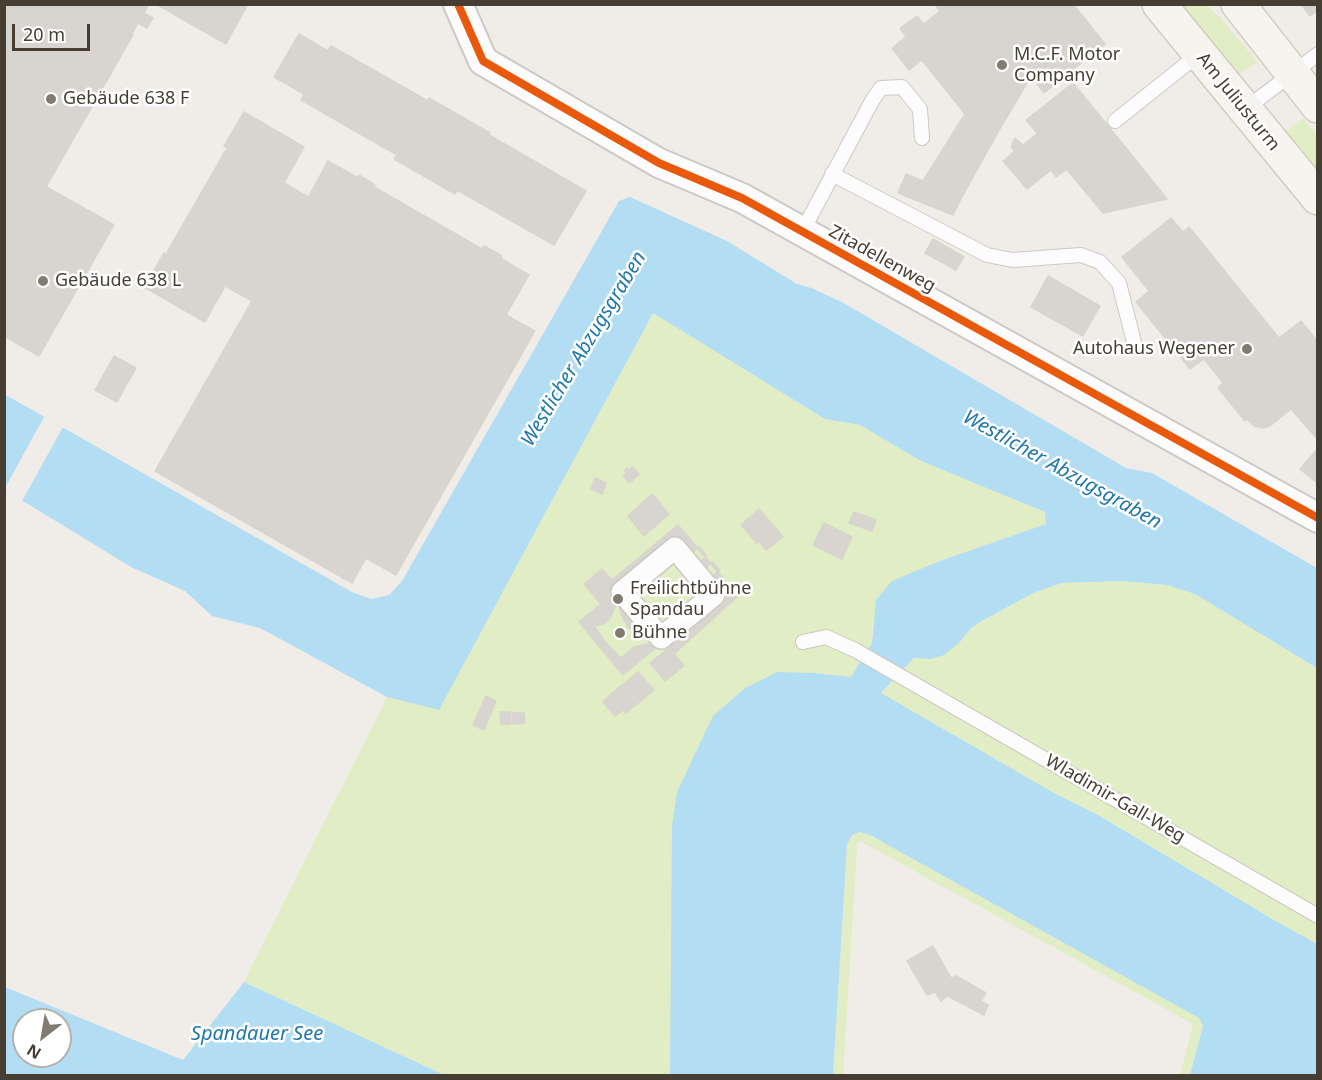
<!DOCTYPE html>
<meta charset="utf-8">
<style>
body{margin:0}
#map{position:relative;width:1322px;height:1080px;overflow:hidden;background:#f0ede8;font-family:"Noto Sans",sans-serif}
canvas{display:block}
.frame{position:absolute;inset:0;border:6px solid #473e33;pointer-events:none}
.north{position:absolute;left:12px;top:1008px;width:60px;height:60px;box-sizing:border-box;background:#fff;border:2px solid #b5b2ad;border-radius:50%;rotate:211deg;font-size:16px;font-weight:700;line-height:24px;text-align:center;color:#473e33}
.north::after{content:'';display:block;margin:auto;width:21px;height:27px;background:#827b72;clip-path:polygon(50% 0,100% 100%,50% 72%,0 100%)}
.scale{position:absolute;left:12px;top:24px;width:78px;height:27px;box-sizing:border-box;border:3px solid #473e33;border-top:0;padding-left:8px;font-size:18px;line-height:21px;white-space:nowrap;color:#473e33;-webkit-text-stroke:4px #fff;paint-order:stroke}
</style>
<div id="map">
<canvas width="1322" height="1080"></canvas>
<div class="frame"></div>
<div class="north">N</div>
<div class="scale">20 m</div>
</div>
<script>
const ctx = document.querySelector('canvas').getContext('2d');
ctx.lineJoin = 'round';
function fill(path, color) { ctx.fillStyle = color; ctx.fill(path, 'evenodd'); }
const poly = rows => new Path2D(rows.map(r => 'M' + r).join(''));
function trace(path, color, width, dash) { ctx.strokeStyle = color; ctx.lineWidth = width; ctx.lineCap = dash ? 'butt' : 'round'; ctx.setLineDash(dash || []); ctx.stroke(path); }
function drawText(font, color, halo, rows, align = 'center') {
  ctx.font = font + ' "Noto Sans",sans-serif'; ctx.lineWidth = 5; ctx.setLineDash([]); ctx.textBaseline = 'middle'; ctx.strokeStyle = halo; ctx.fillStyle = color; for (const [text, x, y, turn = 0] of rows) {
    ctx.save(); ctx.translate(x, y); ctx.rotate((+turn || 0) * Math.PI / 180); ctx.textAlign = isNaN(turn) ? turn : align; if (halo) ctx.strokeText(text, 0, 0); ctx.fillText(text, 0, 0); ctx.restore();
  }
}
fill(poly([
 [1179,5,1206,5,1220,17,1257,62,1236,76],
 [1303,118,1317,136,1317,175,1283,134],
 [653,313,825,419,860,425,921,461,1045,512,1046,524,940,561,873,619,872,643,851,678,814,673,671,1059,670,1075,444,1075,244,982,387,697,439,709],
 [1122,581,1167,585,1195,594,1317,668,1317,944,1274,920,1098,815,1054,793,881,694,914,658,931,659,960,642,971,628,1033,593,1062,583],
 [859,832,870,835,1199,1018,1203,1026,1190,1075,1180,1075,1193,1024,860,841,857,843,857,849,843,1075,833,1076,847,844,852,835]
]), '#e0edc5');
fill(poly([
 [630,197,727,241,797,284,811,288,842,302,1126,468,1152,473,1317,568,1317,668,1195,594,1167,585,1122,581,1062,583,1033,593,984,620,971,628,960,642,944,655,931,659,914,658,881,693,1054,793,1098,815,1274,920,1317,944,1317,1075,1190,1075,1203,1026,1199,1018,870,835,859,832,852,835,847,845,833,1075,670,1075,672,825,677,792,713,716,744,689,777,672,814,673,851,677,872,643,876,600,892,581,940,561,1046,524,1045,512,921,461,860,425,825,419,653,313,439,710,387,697,260,628,212,616,185,591,131,567,5,490,4,394,352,592,371,599,389,595,402,581,619,201],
 [244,982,444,1075,5,1075,5,987,183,1060],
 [24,1020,60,1020,60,1056,24,1056]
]), '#b3ddf3');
fill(poly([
 [44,417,63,427,22,501,5,490,5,488]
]), '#f0ede8');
const building = poly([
 [4,4,149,4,144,13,153,18,147,28,138,23,132,34,133,35,46,187,4,163,4,4],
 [156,4,248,4,226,44,156,4],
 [934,4,1073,4,1105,44,1044,93,1031,76,998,132,965,114,922,60,909,70,892,48,906,37,900,28,917,16,924,24,940,11,934,4],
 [1301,4,1318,4,1318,10,1310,16,1301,4],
 [299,34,328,51,331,46,428,101,429,98,490,133,489,135,586,191,554,245,457,190,455,194,394,159,397,155,301,100,304,94,274,77,299,34],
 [1073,83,1131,154,1167,199,1103,213,1026,120,1073,83],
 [244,112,304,147,284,183,281,181,222,284,225,286,205,322,144,287,164,253,166,254,227,148,224,146,244,112],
 [965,114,998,132,962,197,923,181,965,114],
 [1037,134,1067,169,1056,177,1051,170,1027,189,1003,161,1015,151,1011,147,1015,138,1023,145,1037,134],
 [328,161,358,178,359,175,375,185,374,187,482,249,484,246,502,256,500,258,529,275,506,315,535,331,396,575,366,558,352,583,155,471,307,204,305,203,328,161],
 [4,163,114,225,39,356,4,336,4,163],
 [906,174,962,197,953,215,898,193,906,174],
 [281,181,308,197,305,203,307,204,252,301,222,284,281,181],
 [1171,218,1183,232,1189,227,1279,338,1301,321,1318,342,1318,440,1291,409,1270,426,1263,428,1254,426,1247,419,1245,421,1218,388,1223,383,1204,359,1190,369,1136,302,1149,291,1122,257,1171,218],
 [933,239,964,257,956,270,925,253,933,239],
 [1048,276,1100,306,1083,336,1031,307,1048,276],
 [114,356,136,368,117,402,95,390,114,356],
 [1318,448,1318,484,1300,469,1318,448],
 [632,467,639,474,630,483,623,476,627,473,624,471,627,468,629,470,632,467],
 [595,478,606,483,602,494,591,489,595,478],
 [652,494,669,514,644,536,628,516,652,494],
 [759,509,783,537,766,550,759,541,757,543,741,525,759,509],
 [854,512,876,520,872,531,849,523,854,512],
 [824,523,852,537,842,559,813,545,824,523],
 [678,525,738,596,675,653,661,638,714,595,675,548,617,588,611,581,678,525],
 [699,547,707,556,698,563,691,554,699,547],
 [712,562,720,570,711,577,705,569,712,562],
 [602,569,618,587,600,603,584,584,602,569],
 [618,590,661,643,623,675,579,622,618,590],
 [618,600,621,614,628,627,652,643,634,647,621,658,606,643,594,626,603,624,610,619,618,600],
 [669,648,684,666,665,681,650,663,669,648],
 [638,672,654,690,626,713,610,695,638,672],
 [610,695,623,710,615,716,603,702,610,695],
 [486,696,496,701,484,730,473,725,486,696],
 [500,712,510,712,511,724,501,724,500,712],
 [512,713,524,713,525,723,513,724,512,713],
 [933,946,951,978,956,976,986,993,981,1001,988,1005,984,1015,948,996,941,1001,935,992,927,995,907,961,933,946]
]);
fill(building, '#d8d4cf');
trace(building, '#d8d4ce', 1.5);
const service = poly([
 [1244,110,1318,54],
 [1115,121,1199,54],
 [832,174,987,255,1013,260,1081,255,1100,262,1119,283,1134,342],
 [802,232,872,101,881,88,902,87,920,109,922,138],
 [803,642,826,637,855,650,1318,916]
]);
const pedestrian = poly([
 [675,548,714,595,661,638,622,592,675,548]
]);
const minor = poly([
 [458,4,483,61,659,163,742,198,1318,518]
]);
const secondary = poly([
 [1159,4,1318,198],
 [1238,4,1318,106]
]);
trace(service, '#cdc9c4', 16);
trace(pedestrian, '#cdc9c4', 24);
trace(minor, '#cdc9c4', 32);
trace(secondary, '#d2ccbf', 36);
trace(service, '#fdfcfc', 14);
trace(pedestrian, '#fdfcfc', 21);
trace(minor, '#fdfcfc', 28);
trace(secondary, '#f6f4ee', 33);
trace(poly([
 [458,4,483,61,659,163,742,198,1318,518]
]), '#e8590c', 8);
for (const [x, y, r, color] of [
 [1002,65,6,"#827b72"],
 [51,99,6,"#827b72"],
 [43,281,6,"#827b72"],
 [1247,349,6,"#827b72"],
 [618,599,6,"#827b72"],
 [620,633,6,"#827b72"]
]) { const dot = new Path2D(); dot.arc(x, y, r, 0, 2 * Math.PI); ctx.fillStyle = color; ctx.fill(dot); trace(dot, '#fff', 2); }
drawText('18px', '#473e33', '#fff', [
 ["M.C.F. Motor",1014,55],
 ["Company",1014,76],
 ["Gebäude 638 F",63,99],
 ["Gebäude 638 L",55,281],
 ["Autohaus Wegener",1235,349,"right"],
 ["Freilichtbühne",630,589],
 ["Spandau",630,610],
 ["Bühne",632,633]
], 'left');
drawText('18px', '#473e33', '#fff', [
 ["Am Juliusturm",1238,102,51],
 ["Zitadellenweg",882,259,29],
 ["Wladimir-Gall-Weg",1115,799,30]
]);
drawText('italic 20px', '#2078ac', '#fff', [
 ["Westlicher Abzugsgraben",584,349,-59],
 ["Westlicher Abzugsgraben",1062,470,29],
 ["Spandauer See",257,1034]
]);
</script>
